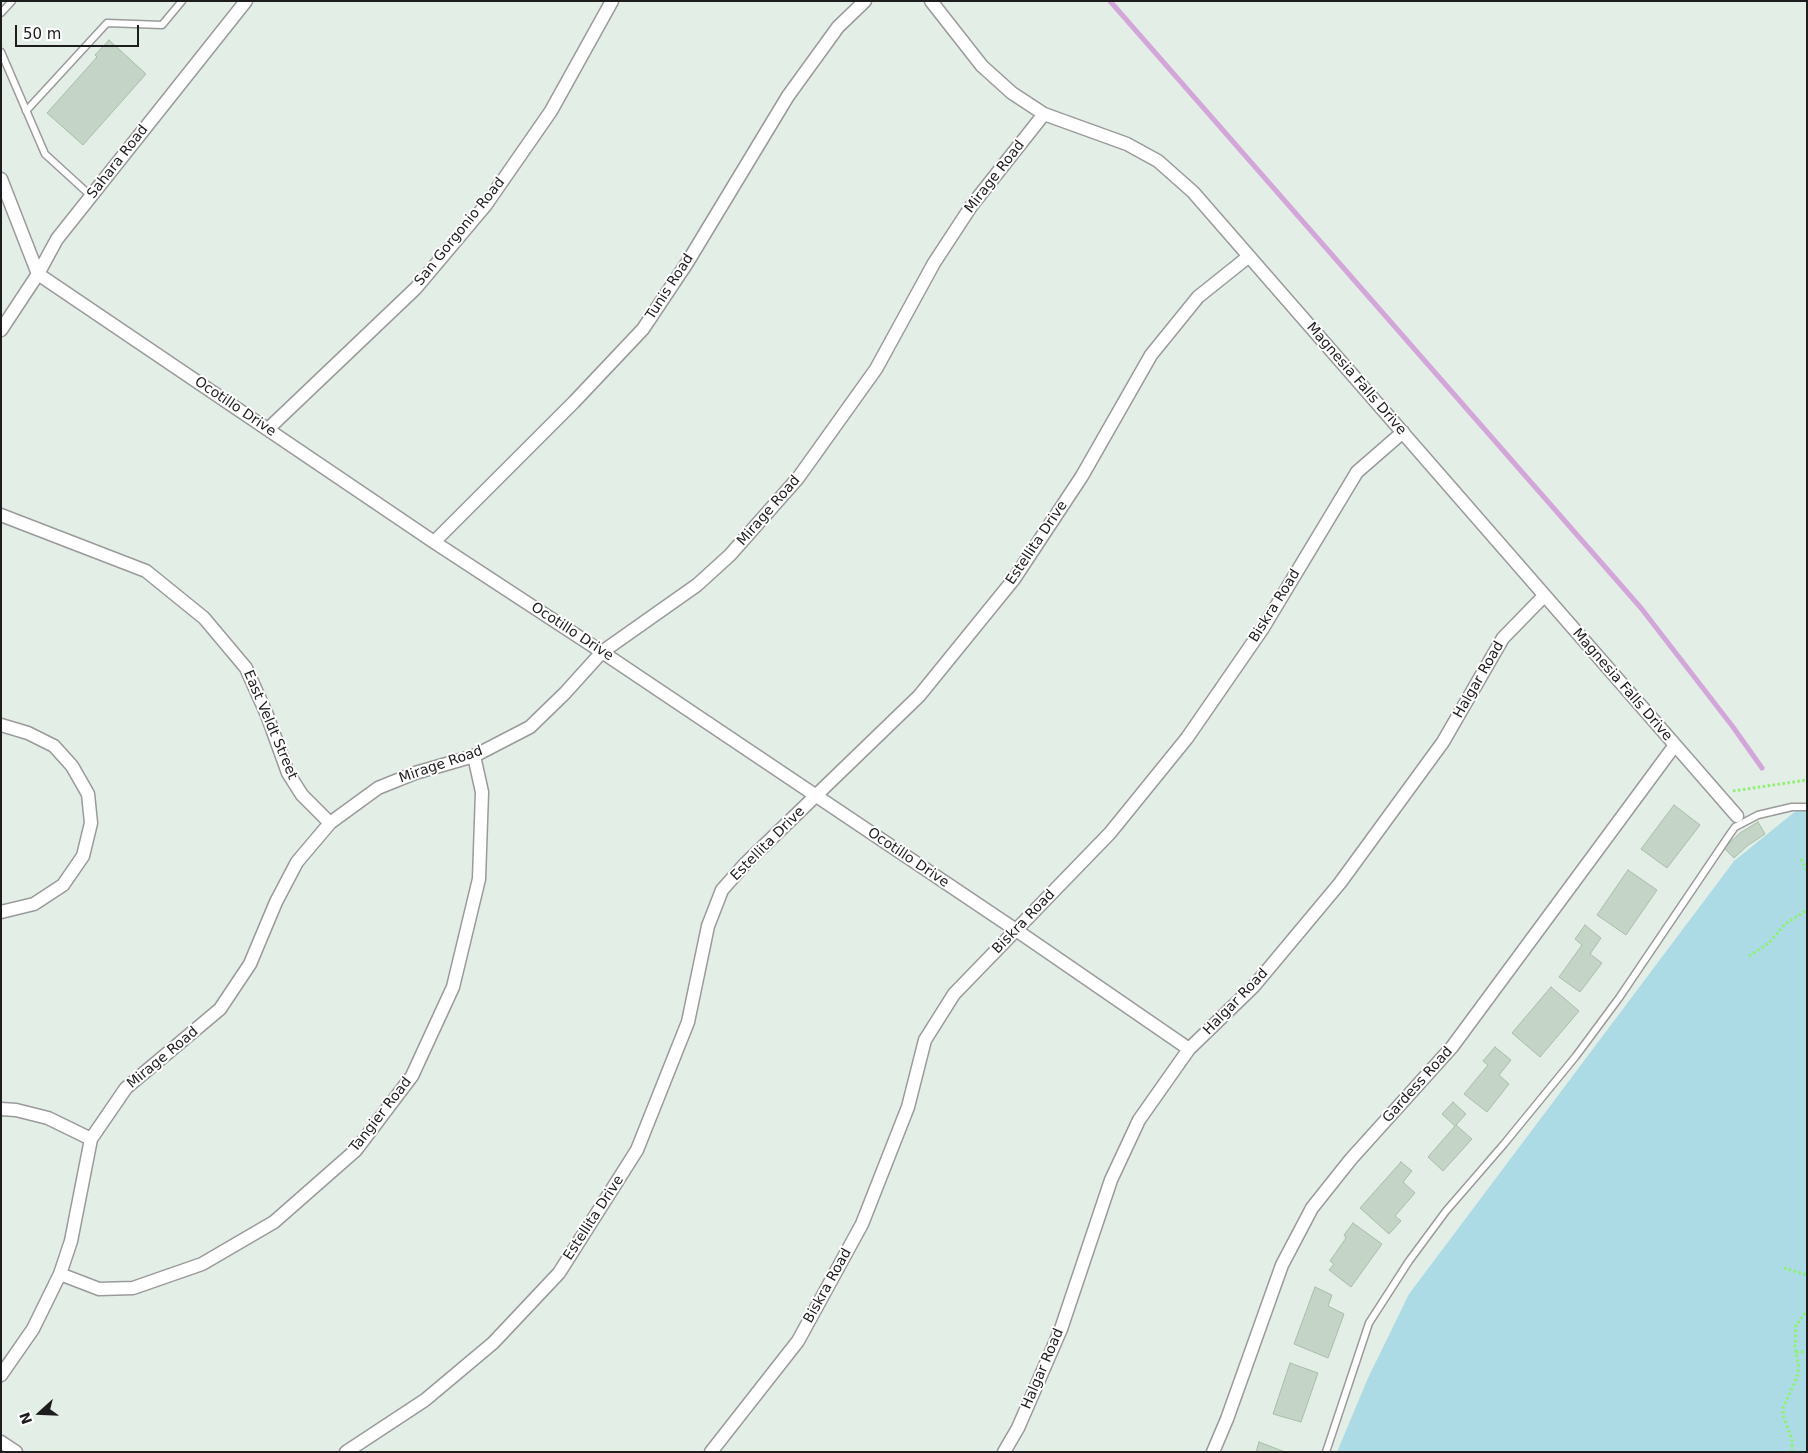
<!DOCTYPE html>
<style>
body{margin:0}
#map{position:relative;width:1808px;height:1453px;overflow:hidden;background:#e3eee7;font-family:"DejaVu Sans",sans-serif}
canvas{display:block}
.frame{position:absolute;inset:0;border:2px solid #1d1d1d;pointer-events:none}
.north{position:absolute;left:15px;top:1388px;width:50px;height:50px;-webkit-text-stroke:4px #fff;paint-order:stroke;rotate:250deg;font-size:14px;font-weight:700;line-height:20px;text-align:center;color:#1d1d1d}
.north::after{content:'';display:block;margin:auto;width:18px;height:22px;background:#1d1d1d;clip-path:polygon(50% 0,100% 100%,50% 72%,0 100%)}
.scale{position:absolute;left:15px;top:25px;width:124px;height:22px;box-sizing:border-box;border:2px solid #1d1d1d;border-top:0;padding-left:6px;font-size:15px;line-height:18px;white-space:nowrap;color:#1d1d1d;-webkit-text-stroke:4px #fff;paint-order:stroke}
</style>
<div id="map">
<canvas width="1808" height="1453"></canvas>
<div class="frame"></div>
<div class="north">N</div>
<div class="scale">50 m</div>
</div>
<script>
const ctx = document.querySelector('canvas').getContext('2d');
ctx.lineJoin = 'round';
function fill(path, color) { ctx.fillStyle = color; ctx.fill(path, 'evenodd'); }
const poly = rows => new Path2D(rows.map(r => 'M' + r).join(''));
function trace(path, color, width, dash) { ctx.strokeStyle = color; ctx.lineWidth = width; ctx.lineCap = dash ? 'butt' : 'round'; ctx.setLineDash(dash || []); ctx.stroke(path); }
function drawText(font, color, halo, rows, align = 'center') {
  ctx.font = font + ' "DejaVu Sans",sans-serif'; ctx.lineWidth = 4; ctx.setLineDash([]); ctx.textBaseline = 'middle'; ctx.strokeStyle = halo; ctx.fillStyle = color; for (const [text, x, y, turn = 0] of rows) {
    ctx.save(); ctx.translate(x, y); ctx.rotate((+turn || 0) * Math.PI / 180); ctx.textAlign = isNaN(turn) ? turn : align; if (halo) ctx.strokeText(text, 0, 0); ctx.fillText(text, 0, 0); ctx.restore();
  }
}
fill(poly([
 [1807,802,1807,1452,1337,1452,1368,1378,1409,1294,1734,861]
]), '#acdbe5');
trace(poly([
 [1110,1,1641,608,1733,727,1762,768]
]), '#d3a6d9', 5);
const building = poly([
 [109,40,146,74,83,145,47,113,97,57,95,55,109,40],
 [1674,805,1700,825,1667,868,1641,849,1674,805],
 [1758,822,1765,834,1747,846,1734,858,1724,848,1740,833,1758,822],
 [1628,870,1657,890,1626,935,1597,915,1628,870],
 [1585,925,1601,938,1590,954,1602,963,1580,992,1559,977,1582,945,1575,939,1585,925],
 [1551,987,1579,1011,1540,1057,1512,1033,1551,987],
 [1495,1047,1511,1060,1499,1075,1509,1084,1487,1112,1464,1094,1488,1065,1483,1061,1495,1047],
 [1453,1102,1466,1114,1456,1125,1472,1139,1443,1171,1428,1157,1455,1126,1442,1114,1453,1102],
 [1401,1162,1412,1171,1403,1182,1415,1193,1395,1216,1401,1221,1389,1234,1360,1208,1401,1162],
 [1353,1223,1382,1244,1351,1287,1329,1270,1334,1264,1330,1261,1346,1238,1344,1235,1353,1223],
 [1315,1287,1332,1295,1328,1306,1344,1314,1328,1358,1294,1344,1315,1287],
 [1290,1363,1318,1373,1301,1422,1273,1414,1290,1363],
 [1259,1442,1285,1452,1256,1452,1259,1442]
]);
fill(building, '#c4d4c6');
trace(building, '#a7bea9', 1);
const service = poly([
 [1,13,12,1],
 [1,52,45,154,91,196],
 [26,111,107,23,162,25,182,1],
 [1326,1452,1369,1323,1409,1261,1446,1211,1504,1144,1576,1056,1619,998,1730,834,1735,827,1758,815,1792,807,1807,807]
]);
const minor = poly([
 [931,1,982,66,1012,93,1044,114,1127,144,1158,161,1193,192,1737,816],
 [1,179,38,274,434,542,602,652,1016,930,1189,1049],
 [1,330,38,274,57,239,246,1],
 [268,429,416,288,485,206,551,111,612,1],
 [1,515,146,571,204,618,246,668,267,715,288,773,302,795,330,823],
 [434,542,574,402,643,329,687,263,788,96,838,27,865,1],
 [1,725,28,733,54,746,72,766,88,794,91,823,83,856,63,885,34,904,1,912],
 [1,1109,16,1110,48,1118,91,1139],
 [60,1274,99,1289,133,1288,202,1264,274,1222,356,1150,412,1076,453,987,479,879,482,792,474,756],
 [1,1375,33,1329,60,1274,71,1241,91,1139,126,1088,220,1009,250,964,276,902,297,862,330,823,378,788,415,773,474,756,530,727,565,693,602,652,697,585,730,555,798,478,876,369,934,263,972,205,1044,114],
 [1,1442,16,1452],
 [346,1452,425,1400,493,1343,559,1273,637,1150,688,1022,708,926,722,890,745,864,919,696,1014,579,1082,476,1151,355,1198,297,1248,257],
 [711,1452,798,1341,862,1224,908,1107,925,1040,954,994,1110,833,1187,738,1263,628,1357,472,1403,432],
 [1004,1452,1018,1428,1061,1329,1111,1180,1139,1120,1189,1049,1254,986,1340,883,1443,742,1503,638,1544,596],
 [1213,1452,1227,1419,1282,1265,1312,1208,1351,1159,1452,1047,1675,745]
]);
trace(service, '#9a9a9a', 9);
trace(minor, '#9a9a9a', 15);
trace(poly([
 [1733,791,1807,780],
 [1801,859,1807,871],
 [1749,956,1769,943,1785,924,1807,910],
 [1784,1268,1807,1275],
 [1796,1352,1807,1352],
 [1792,1452,1792,1440,1783,1415,1783,1408,1796,1380,1799,1368,1795,1347,1796,1325,1807,1311]
]), '#8ef171', 3, [2.5, 2.5]);
trace(service, '#fff', 6);
trace(minor, '#fff', 12);
drawText('14px', '#1d1d1d', '#fff', [
 ["Sahara Road",118,162,-52],
 ["Mirage Road",995,177,-52],
 ["San Gorgonio Road",460,232,-51],
 ["Tunis Road",670,287,-57],
 ["Magnesia Falls Drive",1356,379,49],
 ["Ocotillo Drive",235,407,34],
 ["Mirage Road",769,511,-49],
 ["Estellita Drive",1037,543,-56],
 ["Biskra Road",1275,606,-58],
 ["Ocotillo Drive",572,632,33],
 ["Halgar Road",1479,680,-60],
 ["Magnesia Falls Drive",1622,685,49],
 ["East Veldt Street",270,725,67],
 ["Mirage Road",441,765,-19],
 ["Estellita Drive",768,844,-45],
 ["Ocotillo Drive",908,858,34],
 ["Biskra Road",1024,922,-46],
 ["Halgar Road",1236,1002,-46],
 ["Mirage Road",163,1058,-40],
 ["Gardess Road",1418,1085,-48],
 ["Tangier Road",381,1115,-52],
 ["Estellita Drive",594,1218,-57],
 ["Biskra Road",828,1286,-61],
 ["Halgar Road",1043,1369,-67]
]);
</script>
